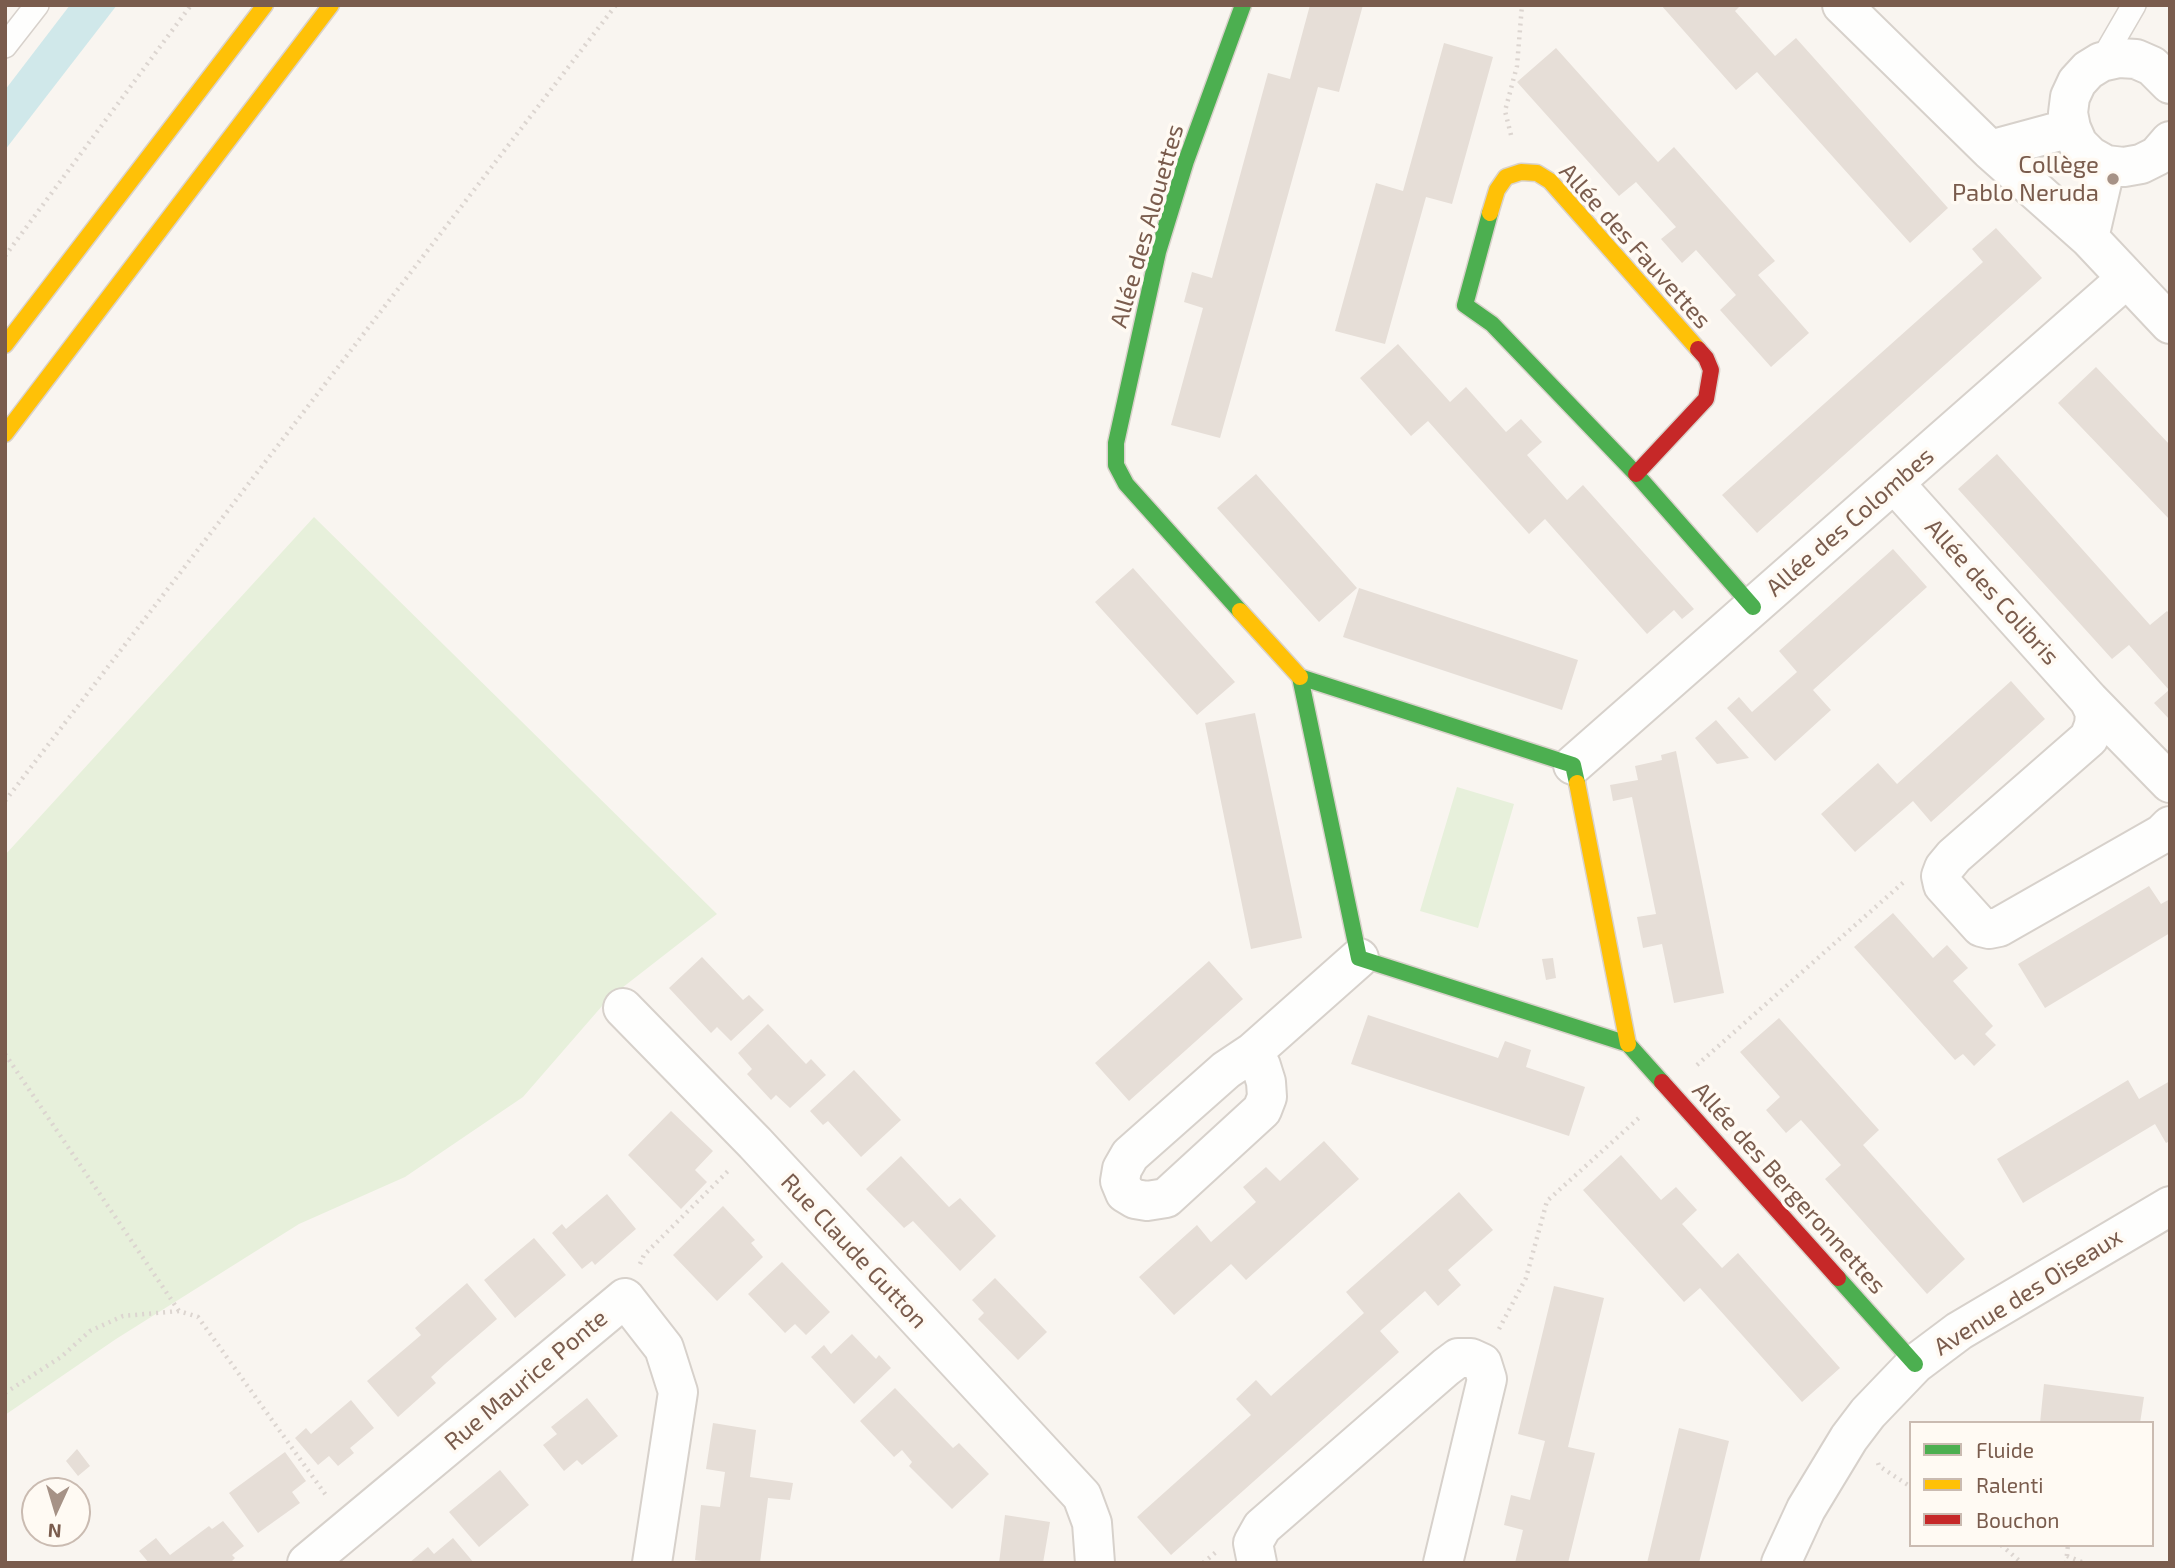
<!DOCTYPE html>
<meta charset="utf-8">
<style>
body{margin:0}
#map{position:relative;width:2175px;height:1568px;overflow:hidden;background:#f9f5f0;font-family:"Exo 2",sans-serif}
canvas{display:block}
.frame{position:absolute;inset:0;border:7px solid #7a5c4d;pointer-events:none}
.legend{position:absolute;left:1909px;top:1421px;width:245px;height:126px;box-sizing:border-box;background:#fffaf3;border:2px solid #cabbb1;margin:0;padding:9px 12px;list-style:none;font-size:21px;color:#7a5c4d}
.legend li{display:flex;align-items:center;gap:14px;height:35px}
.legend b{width:35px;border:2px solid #cabbb1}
.north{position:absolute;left:21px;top:1477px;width:70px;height:70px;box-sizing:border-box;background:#fffaf3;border:2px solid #cabbb1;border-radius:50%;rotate:184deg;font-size:19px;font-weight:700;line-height:28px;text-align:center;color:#7a5c4d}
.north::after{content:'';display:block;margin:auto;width:24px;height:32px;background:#a69286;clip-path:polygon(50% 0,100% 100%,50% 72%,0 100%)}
</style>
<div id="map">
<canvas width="2175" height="1568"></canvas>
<div class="frame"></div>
<ul class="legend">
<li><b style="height:9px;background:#4caf50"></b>Fluide</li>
<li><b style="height:9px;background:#ffc107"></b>Ralenti</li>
<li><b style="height:9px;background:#c62828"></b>Bouchon</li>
</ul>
<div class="north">N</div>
</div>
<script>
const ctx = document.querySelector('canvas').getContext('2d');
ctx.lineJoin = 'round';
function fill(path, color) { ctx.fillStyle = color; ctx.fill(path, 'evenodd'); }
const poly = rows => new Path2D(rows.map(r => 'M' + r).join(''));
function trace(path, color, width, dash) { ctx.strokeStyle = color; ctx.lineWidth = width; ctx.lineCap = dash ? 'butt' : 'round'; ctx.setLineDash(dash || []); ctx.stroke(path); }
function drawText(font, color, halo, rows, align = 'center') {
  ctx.font = font + ' "Exo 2",sans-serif'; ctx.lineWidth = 7; ctx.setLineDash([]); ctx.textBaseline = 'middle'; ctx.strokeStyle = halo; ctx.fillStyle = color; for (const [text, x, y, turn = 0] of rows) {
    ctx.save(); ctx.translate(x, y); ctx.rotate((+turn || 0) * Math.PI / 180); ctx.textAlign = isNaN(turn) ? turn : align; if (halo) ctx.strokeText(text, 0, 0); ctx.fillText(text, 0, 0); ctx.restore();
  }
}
fill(poly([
 [314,517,717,914,609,998,523,1097,405,1177,299,1224,116,1339,5,1415,5,855],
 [1457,787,1514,804,1478,928,1420,911]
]), '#e7f0db');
fill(poly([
 [70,5,117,5,5,150,5,90]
]), '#d0e8ea');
fill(poly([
 [1310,5,1363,5,1339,92,1318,87,1220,438,1171,425,1203,308,1184,302,1192,272,1212,278,1268,73,1290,79],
 [1661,5,1741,5,1735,11,1775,56,1796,38,1948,208,1910,243,1757,72,1736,90],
 [1444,43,1493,57,1452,204,1426,197,1385,344,1335,331,1376,183,1403,191],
 [1556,48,1658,162,1674,147,1775,261,1758,275,1809,333,1771,367,1720,310,1736,295,1696,250,1682,263,1661,239,1676,227,1636,182,1619,196,1517,82],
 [1996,228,2042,278,1757,533,1722,495,1983,262,1972,249],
 [1398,344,1450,402,1466,387,1506,432,1521,419,1542,442,1527,455,1567,500,1583,485,1694,609,1682,619,1674,610,1647,634,1545,519,1529,534,1428,421,1411,436,1360,378],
 [2096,367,2170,445,2170,520,2058,403],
 [1997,454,2150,625,2167,611,2170,614,2170,720,2154,703,2169,690,2129,645,2112,659,1958,489],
 [1256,474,1357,588,1319,622,1217,508],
 [1893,549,1927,587,1813,690,1831,710,1775,761,1727,708,1739,697,1752,712,1797,672,1779,651],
 [1133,568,1235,682,1197,715,1095,602],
 [1359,588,1578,660,1562,710,1343,637],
 [2011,681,2045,719,1931,822,1913,801,1855,852,1821,814,1878,763,1897,784],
 [1255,713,1302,938,1251,949,1205,723],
 [1716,720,1749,758,1717,764,1695,738],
 [1676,751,1724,993,1674,1003,1662,944,1643,948,1640,933,1637,917,1656,914,1632,797,1613,801,1610,785,1638,780,1635,766,1662,760,1661,755],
 [2149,886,2161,904,2170,899,2170,933,2045,1008,2018,964],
 [1893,913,1933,958,1947,945,1968,968,1953,981,1993,1026,1985,1034,1996,1045,1974,1066,1963,1054,1955,1060,1854,947],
 [702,957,743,1000,749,995,764,1010,731,1041,717,1027,711,1033,669,988],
 [1553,958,1556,978,1546,980,1542,959],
 [1209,961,1243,999,1129,1101,1095,1063],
 [1368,1015,1498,1058,1505,1041,1531,1050,1526,1067,1585,1087,1569,1136,1351,1064],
 [1779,1018,1879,1130,1863,1145,1965,1259,1927,1294,1825,1179,1841,1165,1801,1120,1786,1133,1766,1110,1780,1097,1740,1052],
 [768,1024,806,1064,811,1059,826,1075,790,1108,776,1095,771,1100,747,1074,752,1069,738,1053],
 [854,1070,901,1120,861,1157,828,1121,823,1125,810,1111],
 [2128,1080,2139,1099,2170,1081,2170,1141,2166,1143,2155,1124,2023,1203,1997,1159],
 [671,1111,713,1151,695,1170,707,1182,681,1209,628,1155],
 [1324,1141,1359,1179,1246,1280,1231,1264,1174,1315,1139,1277,1197,1225,1211,1242,1256,1202,1243,1187,1266,1167,1280,1181],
 [1621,1155,1661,1200,1676,1187,1697,1210,1682,1224,1722,1268,1738,1253,1840,1368,1802,1402,1700,1288,1684,1302,1583,1190],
 [901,1156,949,1207,960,1198,996,1236,960,1271,913,1221,904,1228,866,1189],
 [1459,1192,1493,1230,1448,1270,1461,1285,1438,1306,1425,1291,1380,1331,1399,1352,1171,1555,1137,1517,1251,1415,1236,1399,1256,1380,1271,1396,1364,1313,1346,1292],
 [607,1194,636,1229,595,1265,592,1261,582,1269,552,1233,562,1224,566,1229],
 [723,1206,755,1240,751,1243,763,1257,717,1301,673,1255],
 [534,1238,566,1275,515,1318,484,1280],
 [782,1262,830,1312,806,1335,795,1324,785,1333,748,1294],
 [995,1278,1047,1332,1018,1360,978,1319,984,1313,972,1300],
 [467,1283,497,1319,445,1364,431,1377,436,1383,398,1417,367,1381,421,1335,415,1328],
 [1554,1286,1604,1298,1568,1447,1595,1453,1568,1563,1515,1563,1523,1530,1504,1525,1511,1495,1530,1500,1545,1441,1518,1434],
 [852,1334,876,1359,879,1355,891,1368,854,1404,811,1357,824,1345,831,1354],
 [2044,1384,2144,1397,2140,1423,2040,1423],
 [895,1388,953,1448,959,1443,989,1474,952,1509,909,1466,912,1462,902,1450,894,1457,860,1421],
 [587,1398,618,1436,582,1465,577,1460,564,1471,543,1445,557,1434,551,1427],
 [351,1400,374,1428,350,1448,354,1453,338,1466,329,1456,318,1465,295,1438,306,1428,311,1434],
 [713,1423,756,1430,750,1477,793,1483,790,1500,768,1498,760,1563,717,1563,695,1560,701,1505,720,1507,725,1472,706,1469],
 [1679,1428,1729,1441,1711,1515,1699,1563,1647,1563],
 [77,1449,90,1466,78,1476,66,1461],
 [285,1452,306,1481,292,1492,300,1503,258,1533,229,1493],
 [500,1470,529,1505,479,1547,449,1512],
 [1005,1515,1050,1522,1043,1563,999,1563],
 [223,1521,244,1546,232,1555,235,1558,230,1563,149,1563,139,1551,156,1538,170,1555,209,1526,212,1529],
 [453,1538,474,1563,409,1563,428,1547,434,1554]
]), '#e6ded7');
const lane = poly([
 [5,46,37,5],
 [2101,62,2134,5]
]);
const street = poly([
 [1842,5,1990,150,2089,238,2170,324],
 [2170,84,2152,66,2136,59,2119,58,2101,62,2088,70,2077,82,2070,97,2068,113,2071,128,2078,144,2090,156,2106,165,2124,167,2141,164,2157,156,2170,141],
 [1990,150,2071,128],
 [2089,238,2106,165],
 [1894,483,2089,700,2170,783],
 [2089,700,2095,713,2094,725,2089,738,1954,856,1944,868,1941,876,1943,885,1981,927,1989,929,1999,927,2162,834,2170,826],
 [1573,765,2126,279],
 [623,1008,755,1143,1082,1496,1092,1523,1095,1563],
 [1253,1052,1261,1066,1266,1082,1267,1097,1262,1110,1166,1198,1147,1201,1135,1199,1125,1193,1120,1181,1122,1169,1130,1155,1226,1070,1253,1052,1359,958],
 [307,1563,625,1298,664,1348,678,1392,652,1563],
 [1257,1563,1253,1543,1262,1527,1446,1367,1458,1358,1471,1358,1482,1363,1487,1379,1443,1563],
 [1781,1563,1806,1509,1849,1438,1868,1413,1915,1364,1959,1331,2170,1206]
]);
const fast = poly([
 [1490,213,1465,305,1492,324,1636,474,1753,607],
 [1240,611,1126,484,1116,465,1116,443,1158,252,1186,161,1243,5],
 [1577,783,1573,765,1300,677,1359,958,1628,1044,1662,1082],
 [1838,1278,1915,1364]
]);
const slow = poly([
 [1490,213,1497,190,1506,177,1521,172,1537,173,1550,181,1698,349],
 [5,345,265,5],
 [5,434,331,5],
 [1240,611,1300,677],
 [1577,783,1628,1044]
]);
const jam = poly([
 [1636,474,1706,399,1711,370,1706,358,1698,349],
 [1662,1082,1838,1278]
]);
trace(lane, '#d7d1cb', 26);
trace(street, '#d7d1cb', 42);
trace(fast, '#d9d2cb', 19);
trace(slow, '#d9d2cb', 19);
trace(jam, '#d9d2cb', 19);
trace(poly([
 [1511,135,1505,111,1517,66,1522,5],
 [5,256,191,5],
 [5,801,616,5],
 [5,1054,179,1311],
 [1697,1065,1905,881],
 [640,1264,644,1255,730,1169],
 [1499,1329,1526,1278,1547,1201,1641,1116],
 [5,1393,61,1357,90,1331,123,1316,179,1311,198,1317,328,1498],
 [1878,1463,1879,1466,1911,1487],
 [2001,1545,2022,1563],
 [2067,1556,2084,1563],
 [1203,1563,1216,1552],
 [2066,1563,2068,1545]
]), '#dcd5d0', 4.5, [2, 5]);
trace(lane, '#fefefd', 23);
trace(street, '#fefefd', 38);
trace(fast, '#4caf50', 16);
trace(slow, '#ffc107', 16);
trace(jam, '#c62828', 16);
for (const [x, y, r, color] of [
 [2113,179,7,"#a69286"]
]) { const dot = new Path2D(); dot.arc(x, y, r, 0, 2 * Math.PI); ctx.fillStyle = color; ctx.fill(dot); trace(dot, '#fffaf3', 2.5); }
drawText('24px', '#7a5c4d', '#fffaf3', [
 ["Collège",2099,165],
 ["Pablo Neruda",2099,193]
], 'right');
drawText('24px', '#7a5c4d', '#fffaf3', [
 ["Allée des Alouettes",1147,226,-74],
 ["Allée des Fauvettes",1635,246,48],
 ["Allée des Colombes",1850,522,-41],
 ["Allée des Colibris",1992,592,48],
 ["Allée des Bergeronnettes",1789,1188,48],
 ["Rue Claude Gutton",854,1251,47],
 ["Avenue des Oiseaux",2028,1292,-32],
 ["Rue Maurice Ponte",526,1380,-40]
]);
</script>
